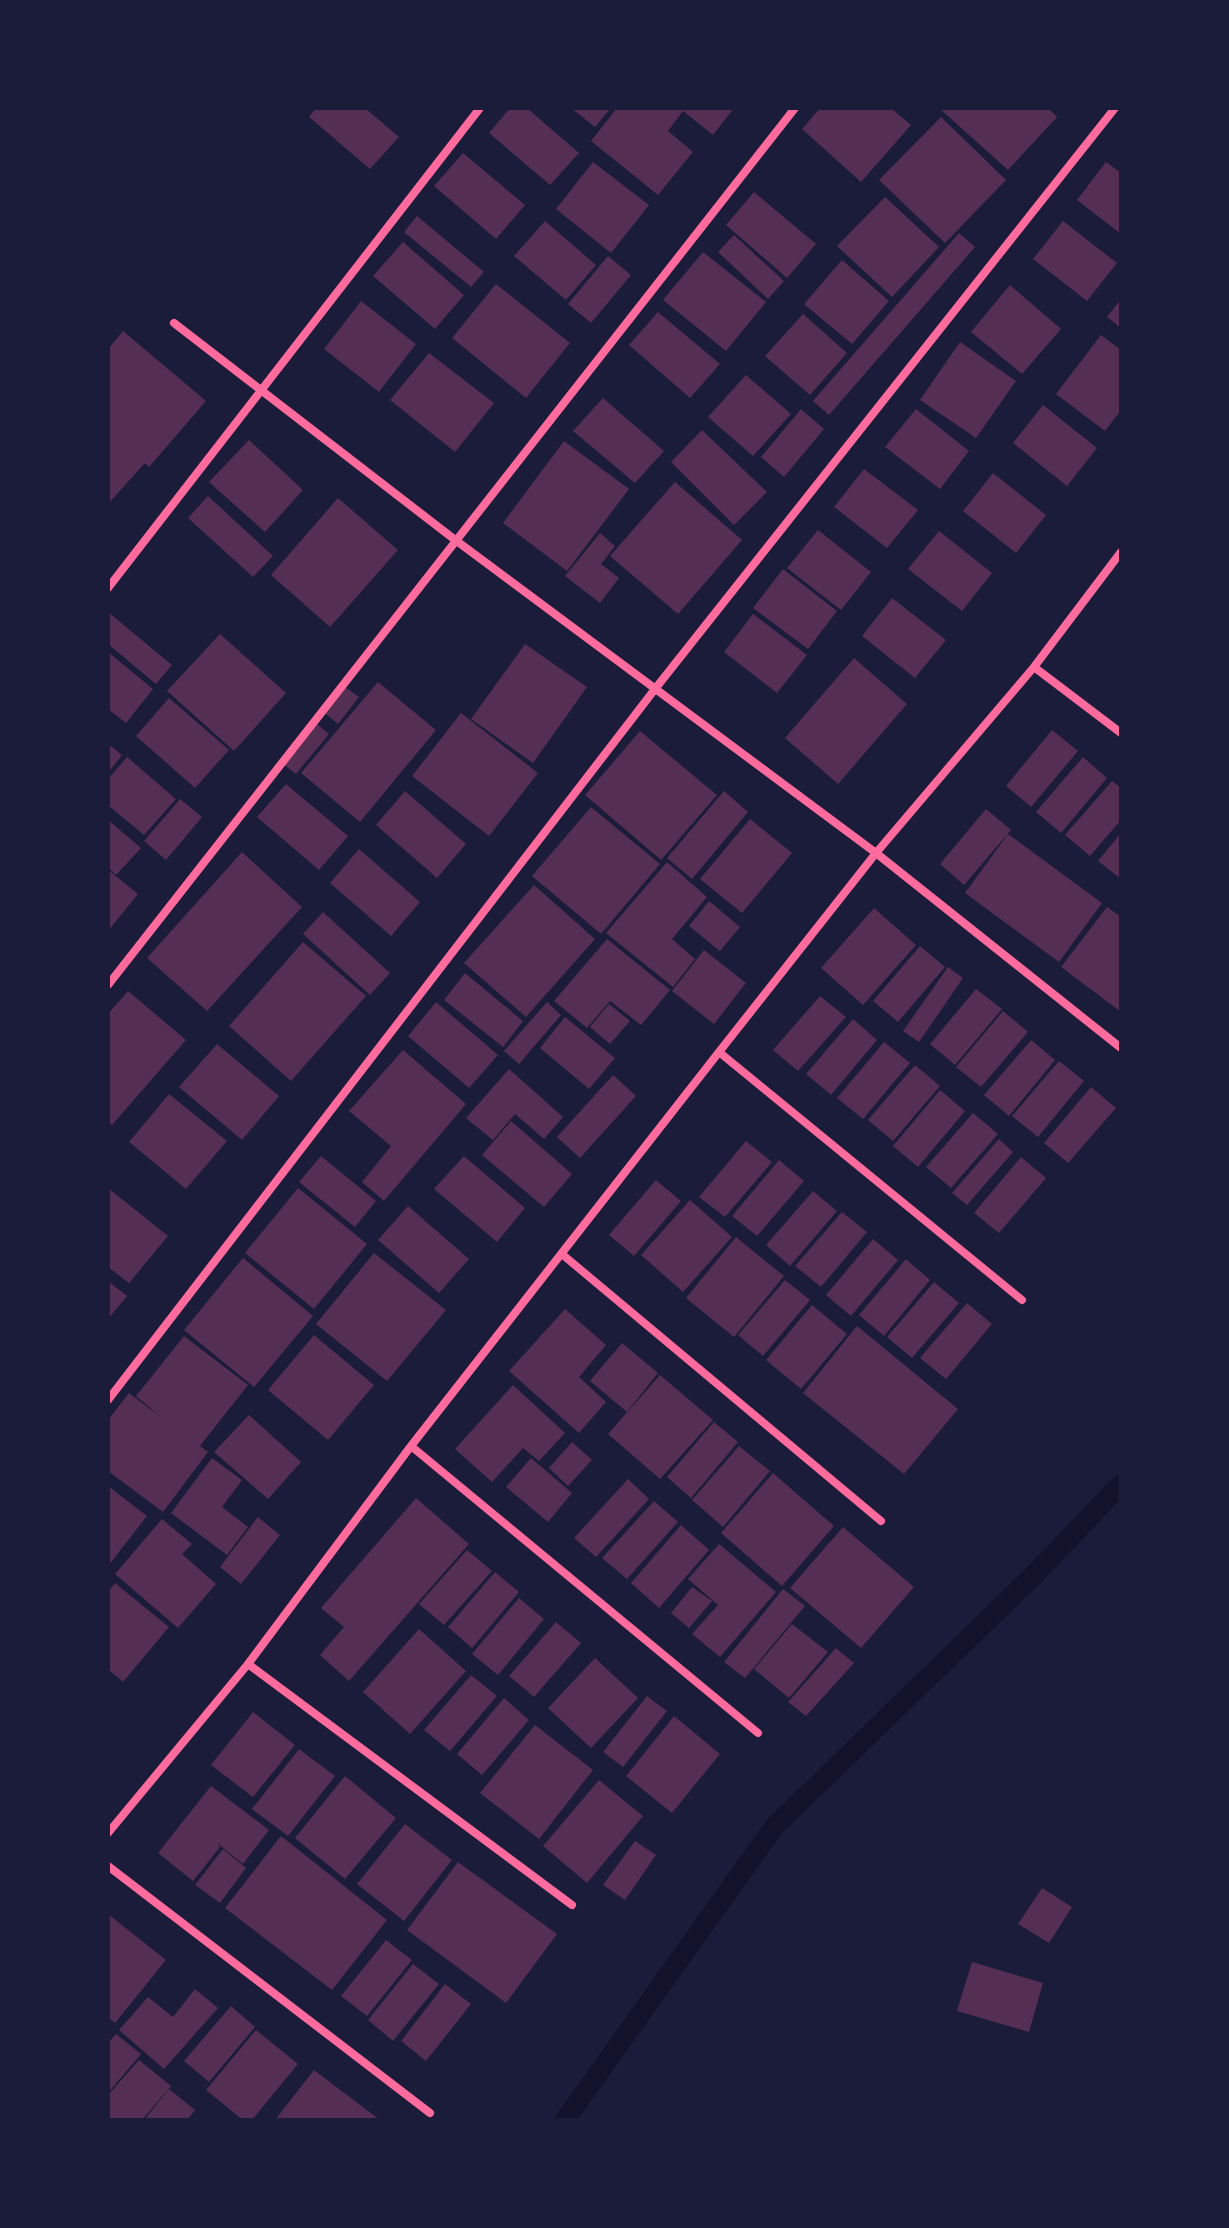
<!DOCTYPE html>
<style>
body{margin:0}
#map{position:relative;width:1229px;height:2228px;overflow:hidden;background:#1b1b3a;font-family:Merriweather,serif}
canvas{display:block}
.frame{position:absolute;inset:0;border:110px solid #1b1b3a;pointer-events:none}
</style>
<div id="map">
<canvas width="1229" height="2228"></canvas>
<div class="frame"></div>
</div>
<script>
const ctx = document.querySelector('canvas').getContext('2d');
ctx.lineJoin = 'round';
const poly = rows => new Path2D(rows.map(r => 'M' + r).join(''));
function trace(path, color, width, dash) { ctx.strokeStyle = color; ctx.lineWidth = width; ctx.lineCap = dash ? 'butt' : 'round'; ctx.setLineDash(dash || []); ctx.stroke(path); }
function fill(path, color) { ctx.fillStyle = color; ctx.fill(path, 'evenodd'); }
trace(poly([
 [565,2120,774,1827,1034,1575,1121,1484]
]), '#12122b', 20);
fill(poly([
 [316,108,365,108,399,137,370,169,309,117],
 [510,108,527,108,579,153,550,185,489,133],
 [571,108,611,108,595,127],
 [617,108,734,108,713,135,683,111,668,131,693,152,658,195,591,141],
 [820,108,891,108,911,125,861,182,802,129],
 [939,108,1048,108,1057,117,1008,170],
 [941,117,1006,180,945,243,879,180],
 [463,153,525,205,496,239,434,186],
 [593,162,649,205,611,253,556,209],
 [1106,162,1121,173,1121,234,1077,200],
 [754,192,816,244,787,278,726,225],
 [885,197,939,247,892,297,837,246],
 [417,216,484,272,471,287,404,232],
 [545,221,596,265,566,300,514,256],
 [1063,221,1117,263,1087,301,1033,259],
 [959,233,975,247,829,415,813,401],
 [734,235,784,281,768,299,718,252],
 [403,242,464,295,435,329,373,276],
 [703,252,766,302,726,351,663,300],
 [608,256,631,275,591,323,568,304],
 [842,260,889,301,852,344,804,304],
 [496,284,570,343,526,398,452,338],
 [1010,285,1061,329,1022,374,971,332],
 [1121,299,1121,328,1107,317],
 [361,301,416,344,379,392,324,349],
 [658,312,720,364,690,398,629,345],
 [803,314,847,353,810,395,765,356],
 [123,331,206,401,149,467,145,463,108,504,108,349],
 [1101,335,1121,350,1121,410,1105,431,1056,394],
 [960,342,1016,381,976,438,920,400],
 [429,353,494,403,455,452,390,400],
 [746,375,791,414,753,456,708,417],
 [603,398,664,451,635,483,573,431],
 [1043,405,1097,448,1067,486,1013,443],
 [801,409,824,429,784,477,761,457],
 [916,409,969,451,940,489,885,447],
 [702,430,767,492,734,525,671,462],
 [249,440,303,490,265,532,209,482],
 [564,441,629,489,567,571,503,523],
 [864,469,918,510,887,548,834,507],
 [993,473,1046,515,1016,553,963,511],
 [675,482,742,540,678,614,610,556],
 [208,496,273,556,253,577,188,518],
 [338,498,398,550,330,627,271,575],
 [818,530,871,572,841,610,787,568],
 [939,531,992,573,962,611,908,569],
 [600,533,615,546,601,564,619,578,600,603,565,576],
 [783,569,837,611,808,649,753,608],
 [892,598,946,640,915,678,862,636],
 [108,612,172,665,156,684,108,644],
 [753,614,807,655,777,693,724,652],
 [220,634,286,693,234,751,167,691],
 [525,644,587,687,533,763,471,719],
 [108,652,153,689,126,723,108,709],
 [854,658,907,704,838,784,785,738],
 [378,682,436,730,360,822,301,773],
 [345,687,359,697,338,724,325,713],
 [169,698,229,750,195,788,136,736],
 [461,713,538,773,489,836,412,776],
 [317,724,329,734,296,774,283,764],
 [1052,730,1078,751,1031,807,1006,786],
 [640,731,717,795,661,860,585,795],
 [108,744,122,755,108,773],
 [127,757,176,799,144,835,108,805,108,779],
 [1083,757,1107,778,1061,833,1036,812],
 [1112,781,1121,788,1121,820,1090,856,1065,835],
 [286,784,348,836,319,870,257,817],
 [405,791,466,844,437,878,376,825],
 [724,791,748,812,692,879,667,858],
 [180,799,202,817,166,860,144,841],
 [591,807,660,864,601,934,532,876],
 [986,809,1011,830,964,885,940,864],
 [750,819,792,853,742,913,700,879],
 [108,820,141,848,116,875,108,868],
 [1121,833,1121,879,1098,861],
 [1008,834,1102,903,1059,962,965,893],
 [359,849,420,902,391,936,330,883],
 [242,852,302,907,207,1011,147,958],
 [667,862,707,897,672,939,695,959,673,987,606,933],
 [108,870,138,894,108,931],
 [534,885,595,939,526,1017,464,963],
 [709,901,740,927,720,951,689,926],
 [1107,907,1121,917,1121,1012,1061,967],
 [874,908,916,945,863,1005,821,968],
 [323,912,390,973,370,995,303,934],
 [607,939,670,990,641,1025,610,1001,587,1028,554,1001],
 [303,942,366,996,291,1081,229,1026],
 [920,946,945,967,898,1022,873,1001],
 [704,950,746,983,714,1024,672,991],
 [948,967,963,978,919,1042,903,1031],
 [465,973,523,1021,503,1047,444,1000],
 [976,989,1002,1009,955,1065,930,1044],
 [128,991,186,1040,112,1125,108,1122,108,1014],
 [820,996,846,1017,798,1071,773,1050],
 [436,1002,498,1055,469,1088,408,1036],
 [547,1002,561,1015,519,1064,504,1051],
 [609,1004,630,1021,610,1044,590,1027],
 [1003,1011,1028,1032,981,1087,956,1067],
 [565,1017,615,1058,589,1089,540,1048],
 [853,1019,877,1040,831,1095,806,1074],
 [1031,1040,1055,1060,1009,1116,984,1095],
 [884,1042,910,1063,863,1119,837,1098],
 [217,1044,279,1096,242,1140,179,1087],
 [403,1050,466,1104,384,1201,362,1182,391,1146,349,1111],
 [1059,1061,1084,1081,1038,1137,1012,1116],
 [915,1065,940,1086,893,1141,868,1120],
 [509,1069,563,1117,544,1139,515,1114,493,1140,466,1118],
 [613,1075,636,1096,580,1158,557,1137],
 [1091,1087,1116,1108,1068,1163,1044,1143],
 [940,1090,965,1111,918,1167,893,1146],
 [169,1094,227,1141,186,1189,129,1142],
 [973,1113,998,1134,951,1188,926,1167],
 [511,1121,572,1174,544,1207,482,1155],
 [999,1139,1013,1152,967,1205,952,1193],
 [746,1141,772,1162,725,1217,699,1197],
 [321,1156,376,1201,355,1227,299,1182],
 [464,1156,525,1208,497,1242,434,1189],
 [1021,1157,1046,1178,999,1233,974,1213],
 [779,1160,804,1181,757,1236,732,1216],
 [656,1180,681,1201,634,1256,609,1235],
 [108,1188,168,1236,129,1283,108,1267],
 [298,1188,367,1244,314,1309,245,1253],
 [813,1191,837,1211,790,1266,766,1245],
 [690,1200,732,1237,683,1292,641,1255],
 [408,1206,469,1259,439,1293,378,1240],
 [842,1212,867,1232,821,1287,795,1266],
 [736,1237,784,1276,734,1337,686,1298],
 [873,1239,898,1260,851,1316,826,1295],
 [374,1253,446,1310,387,1381,316,1324],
 [243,1258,313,1316,254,1387,184,1330],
 [906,1259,930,1280,884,1336,859,1315],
 [785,1280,810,1300,763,1356,738,1335],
 [108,1281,127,1296,108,1319],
 [934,1282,959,1303,912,1358,887,1337],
 [967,1303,992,1324,946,1379,920,1358],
 [812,1305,847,1334,801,1389,766,1360],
 [565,1309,606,1345,579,1377,606,1402,579,1433,509,1371],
 [857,1326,958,1409,904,1474,803,1393],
 [314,1335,374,1385,328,1440,268,1390],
 [184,1336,248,1385,200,1446,208,1452,163,1512,108,1471,108,1420,129,1393,162,1418,136,1396],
 [622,1343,658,1373,627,1412,590,1381],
 [660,1375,713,1420,660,1479,608,1434],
 [513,1385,565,1433,539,1461,523,1448,492,1482,455,1449],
 [249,1415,301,1462,268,1499,214,1452],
 [714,1422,738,1442,691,1498,667,1477],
 [572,1442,592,1460,568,1486,549,1468],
 [739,1446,770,1471,723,1527,692,1500],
 [212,1458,242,1480,222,1507,248,1527,227,1555,171,1513],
 [531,1458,572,1493,548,1522,506,1487],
 [773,1473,834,1526,782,1586,721,1533],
 [628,1479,649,1499,596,1557,574,1538],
 [108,1486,147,1516,108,1566],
 [416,1498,469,1544,349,1681,320,1655,344,1627,321,1608],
 [654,1501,678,1522,627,1579,602,1558],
 [258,1517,280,1535,241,1584,220,1567],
 [162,1519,192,1544,182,1554,216,1584,178,1628,115,1574],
 [681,1525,709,1550,659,1608,631,1583],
 [843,1527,914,1587,861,1648,790,1588],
 [719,1544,776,1592,720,1657,692,1634,718,1605,688,1579],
 [467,1550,492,1571,444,1625,419,1604],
 [495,1572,519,1592,472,1648,448,1627],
 [115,1583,169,1627,123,1682,108,1669,108,1592],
 [692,1587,712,1601,689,1628,671,1613],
 [783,1589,805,1606,745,1678,724,1662],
 [519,1598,544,1619,498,1675,472,1654],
 [556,1622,581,1643,534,1697,509,1676],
 [792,1624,828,1652,789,1698,754,1669],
 [419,1629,466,1671,410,1734,363,1692],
 [836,1648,854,1663,806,1716,788,1702],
 [595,1658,638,1698,591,1748,548,1708],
 [471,1675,497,1696,450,1751,424,1730],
 [647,1696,667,1711,623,1767,603,1752],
 [504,1698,529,1720,482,1775,457,1754],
 [253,1712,295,1745,253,1797,211,1765],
 [674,1716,720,1754,672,1813,626,1776],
 [535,1725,593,1770,539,1839,480,1793],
 [299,1749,335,1776,288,1836,252,1809],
 [345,1776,396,1818,345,1879,295,1838],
 [599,1780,643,1816,587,1883,543,1846],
 [211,1786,269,1830,243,1864,217,1843,220,1847,193,1881,158,1853],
 [405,1824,452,1860,404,1921,357,1884],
 [281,1836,387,1920,332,1990,225,1908],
 [635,1841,656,1855,625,1900,603,1885],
 [223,1849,246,1868,220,1903,195,1885],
 [458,1862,557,1934,506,2003,407,1930],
 [1042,1888,1072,1907,1049,1943,1018,1924],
 [108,1914,166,1960,115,2023,108,2017],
 [386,1940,412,1960,367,2016,341,1996],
 [972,1962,1043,1983,1029,2032,957,2011],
 [413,1964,439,1984,393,2041,368,2020],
 [445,1984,471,2004,426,2061,401,2041],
 [195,1989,218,2008,164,2069,119,2030,148,1997,173,2017],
 [231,2006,255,2027,209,2082,184,2061],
 [256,2030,298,2064,252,2120,243,2120,206,2090],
 [116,2034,141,2054,108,2093,108,2043],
 [139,2060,171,2086,142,2120,108,2120,108,2095],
 [314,2070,380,2120,275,2120],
 [169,2089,195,2110,187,2120,144,2120]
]), '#542f53');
trace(poly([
 [174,323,454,539,876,853,1121,1048],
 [108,588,480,108],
 [1034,667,1121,733],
 [108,985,795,108],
 [719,1052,1022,1300],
 [563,1255,881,1521],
 [108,1400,655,689,1115,108],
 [411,1446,758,1733],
 [248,1664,572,1905],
 [108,1833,248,1664,411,1446,719,1052,876,853,1034,667,1121,552],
 [108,1866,430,2113]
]), '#ff6b9d', 8);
</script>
